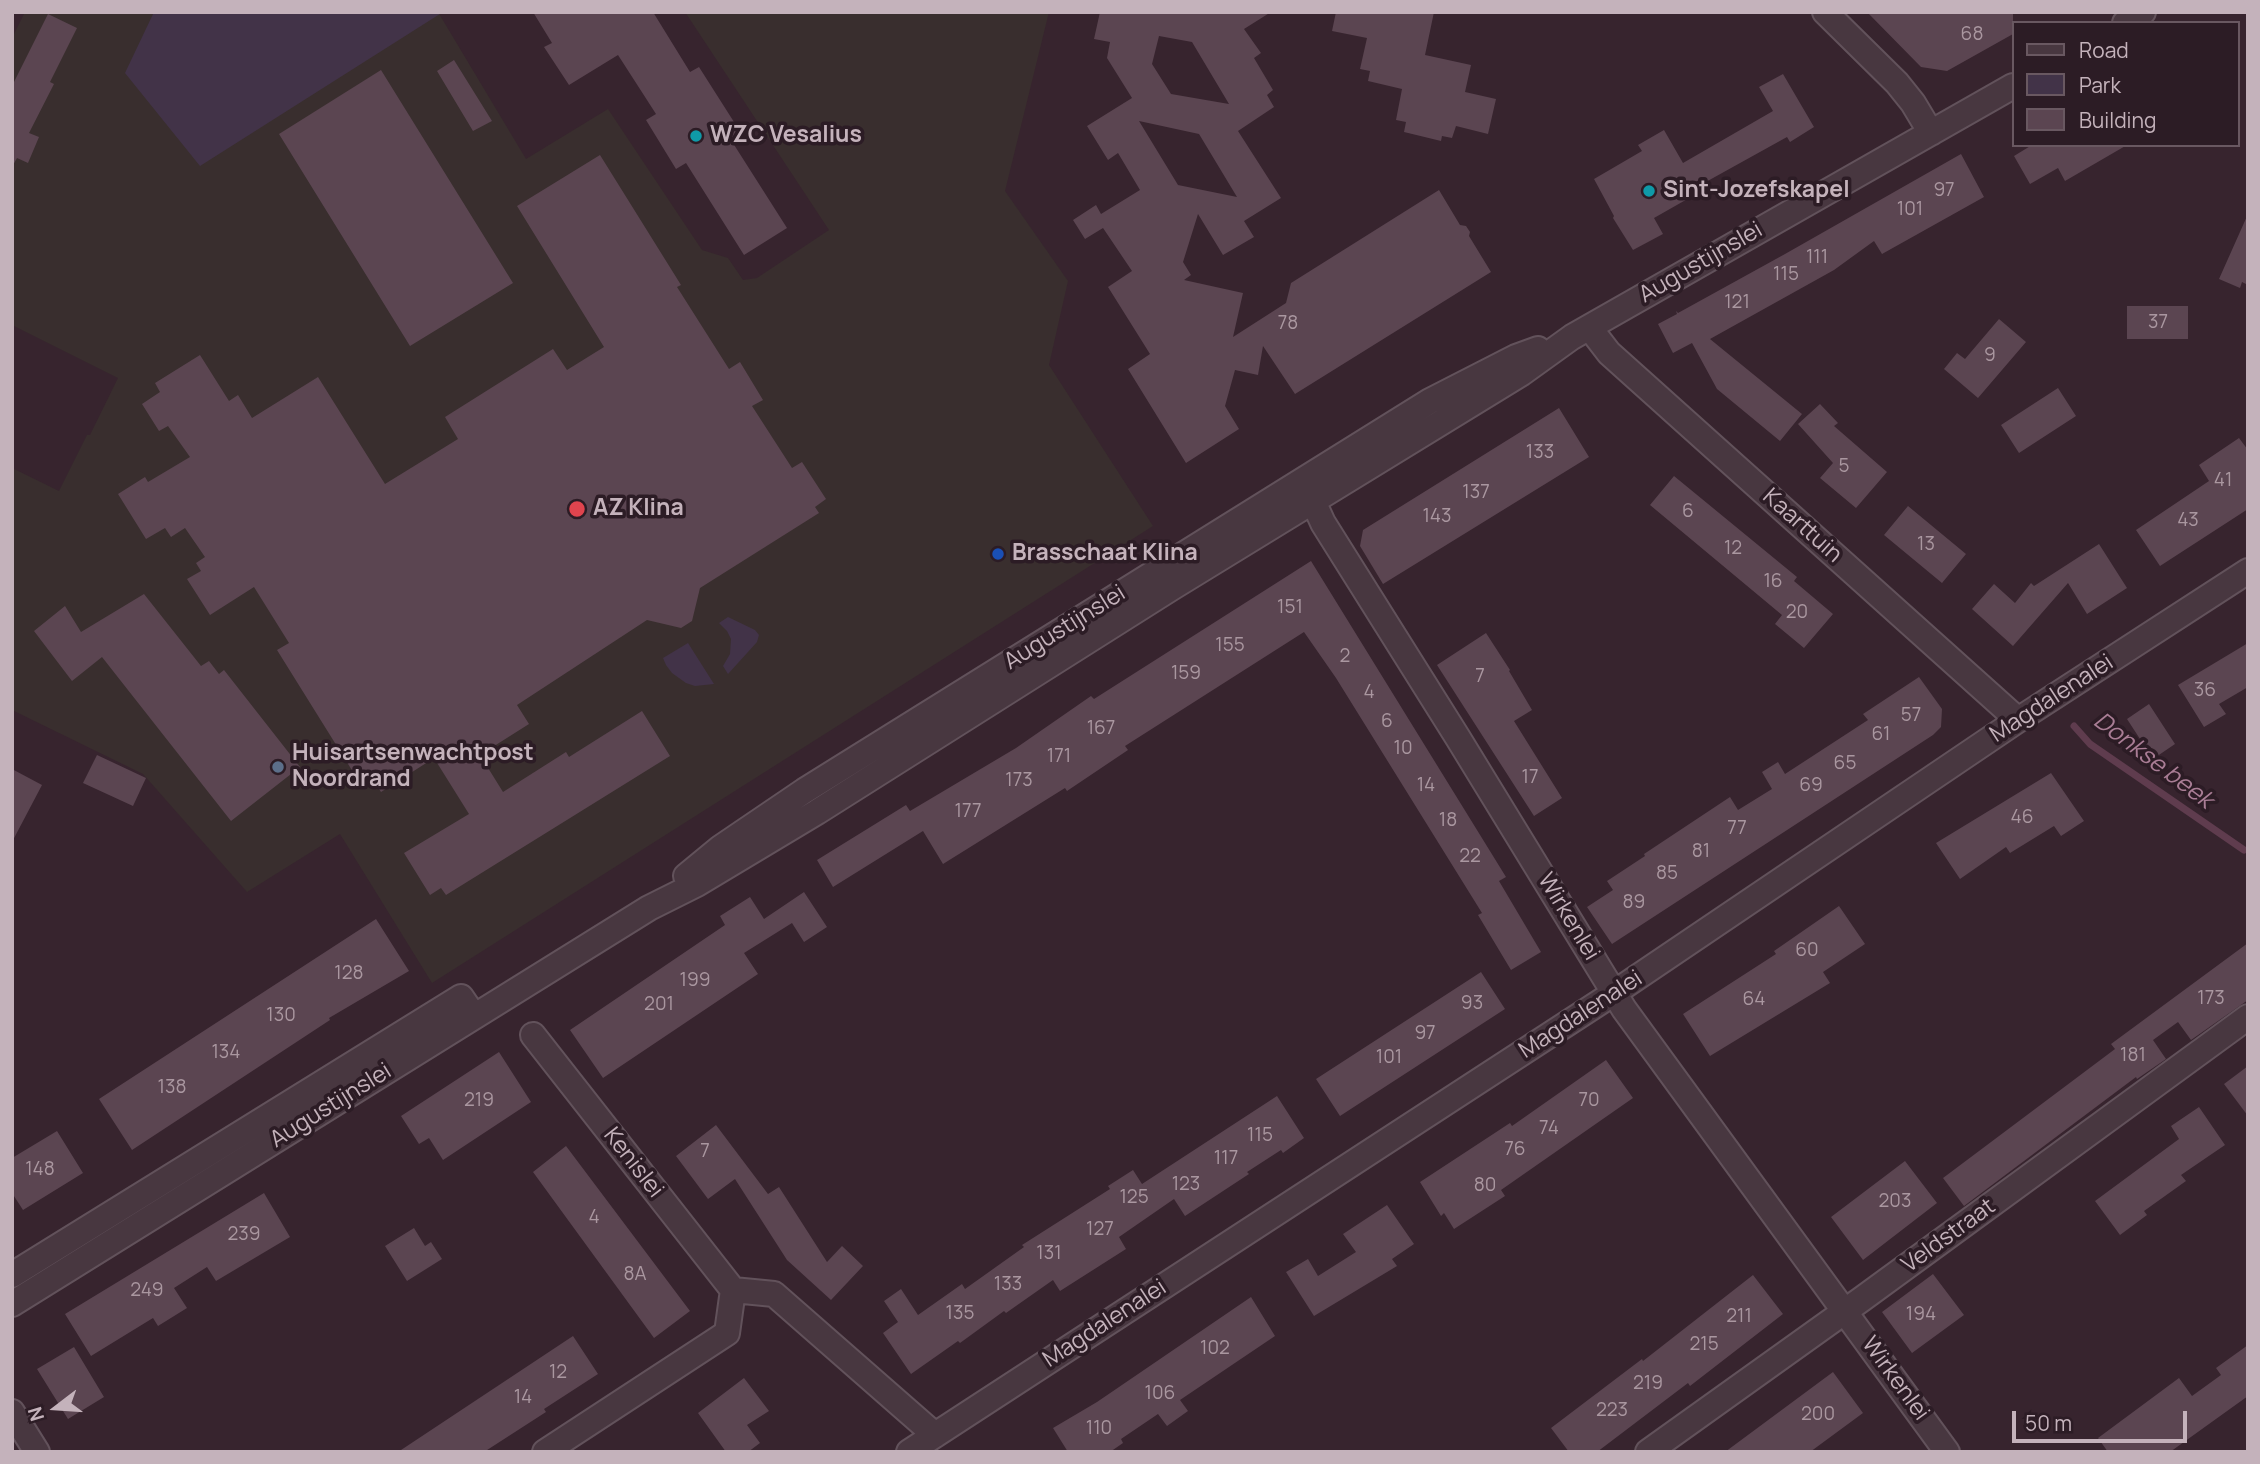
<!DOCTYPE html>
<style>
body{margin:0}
#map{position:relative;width:2260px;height:1464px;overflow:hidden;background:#37242e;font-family:Manrope,sans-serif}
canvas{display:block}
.frame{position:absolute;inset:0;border:14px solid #c4b2bb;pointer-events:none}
.legend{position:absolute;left:2012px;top:21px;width:228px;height:126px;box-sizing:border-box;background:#2c1c25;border:2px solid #695861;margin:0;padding:9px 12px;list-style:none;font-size:21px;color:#c4b2bb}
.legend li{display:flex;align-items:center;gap:14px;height:35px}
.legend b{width:35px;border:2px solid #695861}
.north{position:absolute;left:21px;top:1373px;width:70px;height:70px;-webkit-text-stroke:5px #2c1c25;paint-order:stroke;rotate:253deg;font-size:19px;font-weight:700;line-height:28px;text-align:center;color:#c4b2bb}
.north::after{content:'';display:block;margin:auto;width:24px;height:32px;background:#c4b2bb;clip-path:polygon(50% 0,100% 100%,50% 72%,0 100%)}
.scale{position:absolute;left:2012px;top:1411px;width:175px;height:32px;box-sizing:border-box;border:4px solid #c4b2bb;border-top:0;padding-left:9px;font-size:21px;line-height:24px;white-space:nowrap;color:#c4b2bb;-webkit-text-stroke:5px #2c1c25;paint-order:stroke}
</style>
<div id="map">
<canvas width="2260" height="1464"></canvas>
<div class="frame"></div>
<ul class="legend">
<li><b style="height:9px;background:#483740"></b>Road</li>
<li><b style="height:19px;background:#423348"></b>Park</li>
<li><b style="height:19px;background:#5b4551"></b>Building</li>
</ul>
<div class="north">N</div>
<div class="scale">50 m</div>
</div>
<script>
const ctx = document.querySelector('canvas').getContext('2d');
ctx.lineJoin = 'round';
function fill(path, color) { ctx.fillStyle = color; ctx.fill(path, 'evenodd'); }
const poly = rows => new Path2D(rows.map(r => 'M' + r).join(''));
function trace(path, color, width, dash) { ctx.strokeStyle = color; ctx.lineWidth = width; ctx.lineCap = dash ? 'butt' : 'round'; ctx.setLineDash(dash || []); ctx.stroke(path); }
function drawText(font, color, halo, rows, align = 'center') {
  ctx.font = font + ' Manrope,sans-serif'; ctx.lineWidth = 7; ctx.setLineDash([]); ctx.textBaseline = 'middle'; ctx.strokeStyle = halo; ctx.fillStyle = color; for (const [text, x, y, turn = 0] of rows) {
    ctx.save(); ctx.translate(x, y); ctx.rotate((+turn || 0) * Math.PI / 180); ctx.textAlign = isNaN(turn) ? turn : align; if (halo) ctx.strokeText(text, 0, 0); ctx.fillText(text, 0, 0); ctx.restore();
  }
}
fill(poly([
 [25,12,438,12,526,159,608,109,702,250,728,258,743,280,757,278,829,230,685,12,1049,12,1005,191,1068,281,1049,365,1153,526,432,983,340,834,247,892,143,774,12,710,12,468,59,491,87,435,90,435,118,378,12,325,12,38]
]), '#392e2e');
fill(poly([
 [154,12,443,12,200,166,125,73],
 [728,617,755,630,759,635,757,642,728,674,723,666,730,654,731,639,727,631,719,623],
 [688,643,714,684,695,686,686,683,672,673,666,665,663,658]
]), '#423348');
trace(poly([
 [2074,726,2090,744,2244,850]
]), '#5f3c4e', 7);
fill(poly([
 [533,12,653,12,690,72,699,67,741,133,731,140,787,228,744,255,686,163,676,169,646,120,656,114,618,55,569,85,544,47,552,43],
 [1100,12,1271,12,1244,29,1261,53,1254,58,1273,90,1267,95,1274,107,1238,131,1281,198,1244,221,1254,237,1223,255,1198,214,1183,262,1191,275,1184,280,1243,293,1233,337,1286,303,1291,283,1439,190,1460,225,1466,226,1470,232,1469,236,1491,272,1295,394,1263,346,1258,375,1235,370,1225,406,1239,429,1186,463,1128,369,1150,354,1108,287,1132,271,1103,228,1085,239,1073,220,1096,205,1101,214,1140,190,1118,153,1108,160,1087,126,1132,98,1107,58,1110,42,1094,39],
 [1159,36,1192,42,1229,104,1171,94,1152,64],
 [1139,121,1199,134,1237,197,1178,185],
 [1336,12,1434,12,1425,55,1471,65,1465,92,1496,99,1488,134,1456,126,1452,138,1442,136,1441,141,1404,132,1406,122,1396,120,1402,89,1368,81,1370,71,1360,69,1367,38,1332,31],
 [1867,12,2013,12,2013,34,1947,71,1921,67],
 [48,14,77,28,50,82,54,84,29,133,39,137,28,163,17,158,12,167,12,86],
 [454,60,492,121,473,131,437,71],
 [381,70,513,283,410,346,279,134],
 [1783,74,1814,127,1790,142,1787,137,1695,188,1698,193,1654,218,1663,234,1633,250,1613,218,1614,216,1594,179,1642,151,1638,145,1664,130,1683,163,1773,111,1759,87],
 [2032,145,2127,145,2065,181,2058,168,2030,184,2014,156],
 [1961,154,1984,197,1882,254,1874,241,1834,270,1710,339,1802,414,1780,441,1717,389,1692,343,1673,353,1658,324,1677,314,1676,311,1678,313,1785,254],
 [600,155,681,285,677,287,729,369,740,362,763,400,752,406,792,468,802,462,826,499,815,507,819,513,700,588,692,621,681,628,647,620,517,705,529,724,480,755,503,792,566,752,569,757,642,711,670,756,446,895,441,888,430,895,404,853,469,814,434,758,381,792,374,781,363,788,277,650,289,643,254,587,210,615,187,579,201,571,196,563,205,557,185,528,171,537,165,528,146,539,118,494,145,477,148,482,190,457,168,426,159,431,142,404,160,392,155,383,200,355,229,401,238,395,252,418,318,377,385,484,458,439,445,417,553,349,567,370,604,347,517,206],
 [2248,214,2248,285,2242,282,2240,288,2219,279],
 [2127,306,2188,306,2188,339,2127,339],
 [1999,319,2026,342,1978,398,1944,369,1957,353,1965,359],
 [2058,388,2076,416,2019,453,2001,425],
 [1820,404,1838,423,1834,426,1887,472,1856,508,1820,478,1833,463,1798,424],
 [1559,408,1589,457,1383,584,1360,546,1363,530],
 [2239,438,2248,450,2248,509,2160,566,2136,530,2209,481,2199,465],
 [1674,476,1797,577,1794,581,1833,614,1804,648,1775,624,1782,615,1650,505],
 [1908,506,1966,554,1942,583,1884,535],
 [2099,544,2127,588,2087,614,2068,583,2013,646,1972,609,1994,584,2015,603,2031,583,2034,586],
 [1311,561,1506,877,1499,881,1541,952,1511,970,1478,915,1482,913,1459,876,1336,678,1304,632,1125,746,1128,750,1067,791,1065,788,943,864,923,831,833,887,817,860,906,805,910,811,1016,748,1091,696,1094,699],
 [144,594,201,666,209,661,219,674,224,670,300,767,231,821,102,657,72,681,34,631,65,606,81,632],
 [1486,633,1510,670,1509,671,1532,710,1514,721,1562,798,1534,816,1437,665],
 [2248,643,2248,687,2219,704,2226,714,2204,727,2178,685],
 [1919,677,1942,709,1941,727,1933,735,1612,944,1587,907,1613,890,1607,881,1645,856,1644,854,1730,797,1738,810,1772,789,1762,772,1778,762,1785,774,1868,720,1863,714],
 [2149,704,2175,744,2153,759,2127,719],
 [97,755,146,778,133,806,83,783],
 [12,769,42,785,12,842],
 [2051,773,2084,821,2061,836,2054,826,2010,853,2006,847,1960,879,1936,843],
 [804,892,827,927,804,942,792,923,744,953,758,974,603,1078,570,1030,725,925,720,916,750,897,764,919],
 [1839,906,1865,944,1823,972,1830,983,1710,1056,1683,1014,1776,954,1774,951],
 [376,919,409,971,329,1018,330,1020,132,1150,99,1099],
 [2248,943,2248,1000,2191,1040,2178,1022,2153,1040,2166,1059,2137,1079,2136,1077,1964,1206,1943,1178,2115,1049,2111,1044],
 [1481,972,1505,1009,1340,1116,1316,1079],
 [499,1052,531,1102,443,1160,429,1138,419,1144,401,1116],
 [1606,1060,1633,1098,1501,1190,1505,1196,1454,1229,1444,1213,1441,1216,1420,1182,1510,1123,1512,1126],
 [2248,1066,2248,1116,2224,1084],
 [1277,1096,1304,1138,1283,1153,1281,1150,1247,1172,1249,1174,1185,1216,1174,1199,1119,1237,1126,1249,1060,1291,1053,1280,1006,1313,1004,1311,960,1343,958,1341,911,1374,883,1333,898,1322,884,1301,901,1289,918,1315,962,1284,965,1289,1024,1247,1022,1245,1110,1189,1108,1186,1133,1170,1142,1184],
 [2199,1107,2225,1145,2181,1175,2186,1181,2144,1211,2147,1215,2120,1235,2095,1201,2179,1139,2171,1126],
 [716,1125,768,1194,779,1187,827,1262,842,1246,863,1266,831,1300,787,1260,735,1179,708,1199,676,1156],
 [57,1131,83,1173,23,1210,12,1193,12,1158],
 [566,1146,690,1311,654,1338,533,1172],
 [1905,1161,1937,1203,1863,1260,1831,1217],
 [264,1193,290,1237,216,1281,207,1267,174,1288,187,1308,158,1326,153,1318,91,1356,65,1314],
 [1387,1205,1414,1244,1392,1259,1397,1266,1314,1316,1286,1272,1308,1259,1318,1276,1356,1252,1343,1234],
 [414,1228,425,1246,431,1242,442,1259,407,1281,385,1246],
 [1933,1274,1964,1315,1912,1353,1882,1312],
 [1753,1275,1783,1314,1690,1386,1688,1383,1597,1452,1569,1452,1551,1428,1642,1359,1643,1361],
 [1251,1297,1275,1336,1180,1400,1188,1411,1167,1426,1158,1414,1121,1439,1123,1443,1110,1452,1068,1452,1053,1428,1097,1402],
 [573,1336,598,1374,544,1409,546,1412,484,1452,398,1452],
 [2248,1345,2248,1396,2170,1452,2108,1452,2098,1438,2179,1378,2192,1396,2221,1375,2216,1368],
 [74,1347,104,1397,68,1419,37,1369],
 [1833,1372,1863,1413,1810,1452,1725,1452],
 [744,1378,769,1411,747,1425,760,1443,748,1452,726,1452,698,1413]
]), '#5b4551');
const minor = poly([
 [1825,12,1897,83,1913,103,1931,133],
 [2125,23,2143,12],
 [1589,327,1609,353,2018,720],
 [1313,501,1323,523,1458,738,1624,1009,1947,1452],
 [686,876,720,848,804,791,1430,401,1516,357,1538,349],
 [533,1035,733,1290,774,1294,935,1435],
 [12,1275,461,997,474,1016],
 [12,1304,649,908,697,884,817,812,1173,587,1522,373,1572,337,2013,86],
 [12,1412,37,1452],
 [545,1452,727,1333,733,1290],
 [909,1452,1614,993,2018,720,2248,571],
 [1648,1452,1862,1299,2248,1017]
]);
trace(minor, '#62525b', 28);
trace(minor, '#483740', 24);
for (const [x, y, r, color] of [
 [696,136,7,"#0f9aa8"],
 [1649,191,7,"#0f9aa8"],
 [577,509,9,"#e0444e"],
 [998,554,7,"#1a4fb4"],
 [278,767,7,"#5c6f8a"]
]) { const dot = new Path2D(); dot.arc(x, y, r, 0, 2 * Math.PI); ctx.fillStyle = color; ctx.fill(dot); trace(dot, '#2c1c25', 2.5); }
drawText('19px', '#aa97a0', null, [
 ["68",1972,35],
 ["97",1944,191],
 ["101",1910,210],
 ["111",1817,258],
 ["115",1786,275],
 ["121",1737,303],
 ["37",2158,323],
 ["78",1288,324],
 ["9",1990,356],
 ["133",1540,453],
 ["5",1844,467],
 ["41",2223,481],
 ["137",1476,493],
 ["6",1688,512],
 ["143",1437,517],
 ["43",2188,521],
 ["13",1926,545],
 ["12",1733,549],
 ["16",1773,582],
 ["151",1290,608],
 ["20",1797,613],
 ["155",1230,646],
 ["2",1345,657],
 ["159",1186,674],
 ["7",1480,677],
 ["36",2205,691],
 ["4",1369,693],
 ["57",1911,716],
 ["6",1387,722],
 ["167",1101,729],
 ["61",1881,735],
 ["10",1403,749],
 ["171",1059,757],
 ["65",1845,764],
 ["17",1530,778],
 ["173",1019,781],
 ["14",1426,786],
 ["69",1811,786],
 ["177",968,812],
 ["46",2022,818],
 ["18",1448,821],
 ["77",1737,829],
 ["81",1701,852],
 ["22",1470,857],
 ["85",1667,874],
 ["89",1634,903],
 ["60",1807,951],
 ["128",349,974],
 ["199",695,981],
 ["173",2211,999],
 ["64",1754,1000],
 ["93",1472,1004],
 ["201",659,1005],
 ["130",281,1016],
 ["97",1425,1034],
 ["134",226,1053],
 ["181",2133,1056],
 ["101",1389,1058],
 ["138",172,1088],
 ["219",479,1101],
 ["70",1589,1101],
 ["74",1549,1129],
 ["115",1260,1136],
 ["76",1515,1150],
 ["7",705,1152],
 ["117",1226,1159],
 ["148",40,1170],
 ["123",1186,1185],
 ["80",1485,1186],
 ["125",1134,1198],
 ["203",1895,1202],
 ["4",594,1218],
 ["127",1100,1230],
 ["239",244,1235],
 ["131",1049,1254],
 ["8A",635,1275],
 ["133",1008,1285],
 ["249",147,1291],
 ["135",960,1314],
 ["194",1921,1315],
 ["211",1739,1317],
 ["215",1704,1345],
 ["102",1215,1349],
 ["12",558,1373],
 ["219",1648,1384],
 ["106",1160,1394],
 ["14",523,1398],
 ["223",1612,1411],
 ["200",1818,1415],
 ["110",1099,1429]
]);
drawText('bold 23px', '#c4b2bb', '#2c1c25', [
 ["WZC Vesalius",710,136],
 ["Sint-Jozefskapel",1663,191],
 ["AZ Klina",593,509],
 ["Brasschaat Klina",1012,554],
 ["Huisartsenwachtpost",292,754],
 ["Noordrand",292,780]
], 'left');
drawText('23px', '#c4b2bb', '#2c1c25', [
 ["Augustijnslei",1701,263,-30],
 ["Kaarttuin",1802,526,42],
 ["Augustijnslei",1065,628,-32],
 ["Magdalenalei",2052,699,-33],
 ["Wirkenlei",1568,917,59],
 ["Magdalenalei",1581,1015,-33],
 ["Augustijnslei",331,1106,-32],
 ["Kenislei",633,1163,52],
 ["Veldstraat",1949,1236,-36],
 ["Magdalenalei",1105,1324,-33],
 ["Wirkenlei",1895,1379,54]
]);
drawText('italic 24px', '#a97d95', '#2c1c25', [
 ["Donkse beek",2153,761,37]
]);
</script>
